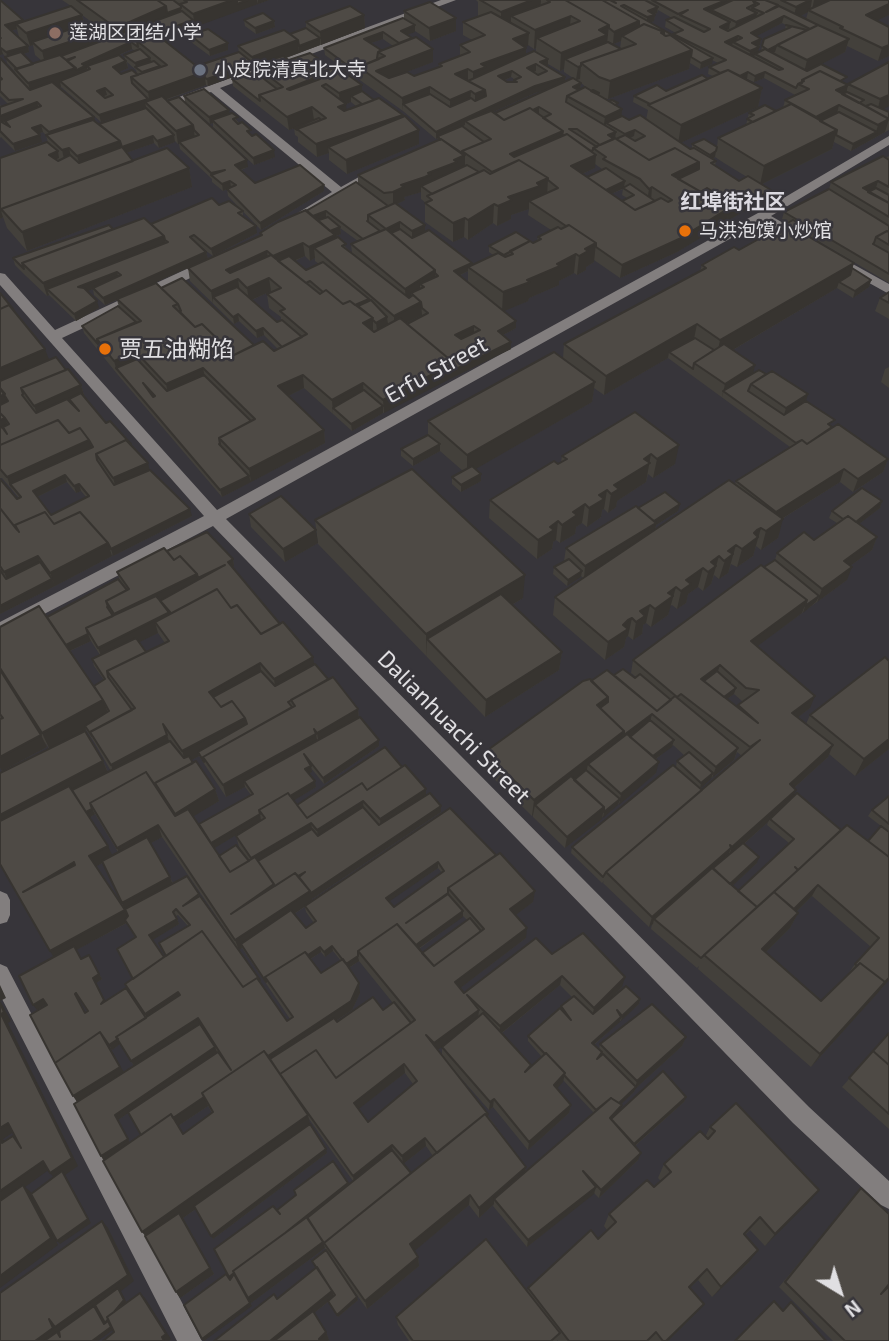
<!DOCTYPE html>
<meta charset="utf-8">
<style>
body{margin:0}
#map{position:relative;width:889px;height:1341px;overflow:hidden;background:#37353a;font-family:"Exo 2",sans-serif}
canvas{display:block}
.north{position:absolute;left:805px;top:1257px;width:70px;height:70px;-webkit-text-stroke:5px #37353a;paint-order:stroke;rotate:142deg;font-size:19px;font-weight:700;line-height:28px;text-align:center;color:#e0dfe2}
.north::after{content:'';display:block;margin:auto;width:24px;height:32px;background:#e0dfe2;clip-path:polygon(50% 0,100% 100%,50% 72%,0 100%)}
</style>
<div id="map">
<canvas width="889" height="1341"></canvas>
<div class="north">N</div>
</div>
<script>
const ctx = document.querySelector('canvas').getContext('2d');
ctx.lineJoin = 'round';
const poly = rows => new Path2D(rows.map(r => 'M' + r).join(''));
function fill(path, color) { ctx.fillStyle = color; ctx.fill(path, 'evenodd'); }
function trace(path, color, width, dash) { ctx.strokeStyle = color; ctx.lineWidth = width; ctx.lineCap = dash ? 'butt' : 'round'; ctx.setLineDash(dash || []); ctx.stroke(path); }
function drawText(font, color, halo, rows, align = 'center') {
  ctx.font = font + ' "Exo 2","Noto Sans SC",sans-serif'; ctx.lineWidth = 5; ctx.setLineDash([]); ctx.textBaseline = 'middle'; ctx.strokeStyle = halo; ctx.fillStyle = color; for (const [text, x, y, turn = 0] of rows) {
    ctx.save(); ctx.translate(x, y); ctx.rotate((+turn || 0) * Math.PI / 180); ctx.textAlign = isNaN(turn) ? turn : align; if (halo) ctx.strokeText(text, 0, 0); ctx.fillText(text, 0, 0); ctx.restore();
  }
}
fill(poly([
 [441,0,456,0,220,88,341,187,375,168,385,171,301,220,291,217,332,192,211,92,162,109,152,107,441,0],
 [889,136,889,145,771,216,806,236,806,242,796,242,762,221,226,519,809,1107,889,1181,889,1209,881,1205,793,1123,213,526,0,637,0,622,204,516,0,285,0,273,5,274,55,330,206,260,216,260,216,266,62,338,217,510,758,213,889,136],
 [831,252,889,284,889,294,826,259,824,256,831,252],
 [0,891,7,894,10,900,10,915,7,922,0,924,0,891],
 [0,964,7,967,202,1341,177,1341,0,995,0,964]
]), '#827e7e');
fill(poly([
 [0,0,24,22,71,6,62,0,269,0,161,38,197,66,239,53,238,46,290,34,306,29,306,22,364,15,365,28,286,58,289,60,319,59,319,66,310,69,331,69,362,85,362,91,374,100,403,115,404,117,419,130,419,144,347,174,329,160,329,153,317,157,298,142,298,137,295,135,294,128,314,120,289,130,233,86,232,79,255,72,255,69,253,69,208,86,206,85,166,100,248,167,241,170,255,183,324,185,324,191,261,230,228,196,227,189,223,191,212,182,212,179,180,149,179,144,178,144,175,141,175,142,159,148,154,143,126,153,133,161,189,168,192,187,27,251,7,228,3,217,0,219,0,158,48,143,46,135,43,132,38,134,42,142,15,151,1,137,0,138,0,104,1,107,8,104,0,96,0,58,16,75,15,72,7,63,6,57,3,54,0,55],
 [82,15,112,37,104,40,102,31,85,25],
 [17,29,19,37,30,46,33,45,35,55,42,61,33,64,23,54,29,52,28,46,11,31],
 [132,49,135,51,124,55,125,60,115,57],
 [127,62,136,70,137,74,121,74,118,72,128,68],
 [61,87,101,122,146,107,147,109,99,124,59,88],
 [351,102,356,106,346,111,346,104],
 [476,0,889,0,889,15,877,20,889,27,889,56,878,61,847,46,845,52,819,65,846,84,846,92,848,84,889,62,883,109,889,112,889,130,851,151,834,142,832,149,762,184,771,190,769,197,727,221,677,252,620,278,594,260,594,262,586,267,586,270,577,275,574,273,559,281,559,285,529,298,528,301,503,311,516,328,503,335,511,349,454,376,383,413,352,431,304,388,288,396,324,430,325,443,222,497,118,375,84,333,82,326,119,307,117,300,105,305,94,295,93,289,87,291,99,308,76,321,49,295,47,296,26,276,15,265,13,258,113,229,151,224,219,205,243,211,243,218,257,233,213,256,201,247,206,252,208,259,134,292,161,288,254,345,274,351,278,349,264,335,257,338,239,321,234,324,190,281,188,268,260,236,260,233,358,184,358,175,438,140,438,138,436,139,403,111,325,55,324,48,404,18,404,11,456,18,456,31,430,41,415,31,407,35,433,62,406,72,414,76,439,67,439,64,460,56,460,45,472,40,463,35,463,22,478,17,478,2],
 [658,10,672,18,666,20,665,27,676,33,673,34,673,35,650,23,654,21,655,14,657,13],
 [808,12,806,19,800,16],
 [782,23,786,25,785,29,764,39,761,51,758,53,758,46,760,45,761,39,756,36],
 [383,39,393,46,381,50,371,43],
 [607,41,613,44,621,41,620,49],
 [528,45,534,49,536,48,536,52,526,54,525,47],
 [712,60,718,63,709,67,708,74,713,76,666,91,634,96,633,102,648,110,646,120,629,120,621,116,618,106,603,98,608,99,689,69,690,63,700,69,712,64],
 [548,64,560,71,564,69,564,72,576,80,565,82,547,66],
 [511,77,514,79,513,82,507,82,505,80],
 [764,78,795,95,796,94,796,95,785,100,783,108,776,111,749,113,746,125,718,138,717,147,692,144,692,149,690,149,680,143,758,107,762,88,746,79,747,79,754,82],
 [581,83,590,90,580,89],
 [556,86,495,113,493,112,535,93],
 [715,157,724,163,747,177,739,181,715,166,716,161,713,159],
 [595,164,602,169,602,170,587,177,582,174,595,168],
 [623,189,622,195,627,198,622,201,611,194],
 [421,192,421,199,426,203,425,203,425,222,453,242,464,237,468,240,493,223,497,226,511,219,511,215,529,209,528,215,551,230,538,237,537,241,533,243,489,246,489,252,493,255,472,266,472,263,425,232,425,225,397,204,405,200,404,197],
 [340,228,358,241,351,244,352,253,336,238,336,236,341,234],
 [305,256,310,261,315,258,315,261,319,264,306,270,295,261],
 [468,271,468,283,459,276],
 [271,291,272,292,267,294,269,308,281,317,281,320,277,322,252,300],
 [422,315,423,316,407,324,406,323],
 [244,20,274,21,275,27,256,34,245,26],
 [190,35,228,43,228,50,210,56,191,42],
 [184,96,230,114,275,157,254,165,213,127,213,123,210,124,185,102],
 [889,156,889,283,810,236,810,237,854,263,852,268,871,280,869,287,853,298,837,288,733,350,754,373,766,374,808,394,805,401,832,427,888,459,883,472,853,492,840,482,782,519,778,538,761,550,756,546,753,556,737,567,731,564,728,573,719,579,714,575,711,584,703,591,698,587,688,594,686,603,677,609,672,605,670,606,668,615,651,627,646,623,643,625,642,634,633,640,628,636,626,638,624,647,605,660,553,615,555,597,583,578,581,576,567,586,553,574,554,567,564,561,566,548,638,508,678,511,656,525,655,530,735,484,736,481,790,447,668,358,604,395,594,388,592,402,475,469,481,474,481,481,461,492,452,484,452,477,463,471,440,451,413,466,401,456,401,449,428,435,428,421,563,358,564,344,700,271,702,265,739,250,787,222,782,219,784,212,829,189,831,182],
 [889,292,889,319,875,311,880,298],
 [0,293,49,360,66,370,81,385,85,398,106,423,192,516,113,556,112,554,112,556,55,586,54,585,55,586,0,614,0,479,17,499,19,498,2,478,0,478],
 [67,482,76,493,81,491,87,498,51,515,37,497],
 [889,367,889,388,881,382,885,369],
 [635,412,675,464,653,478,648,474,646,482,617,501,616,507,608,513,604,509,602,510,601,517,587,527,582,523,576,527,575,534,560,543,556,540,553,542,552,549,537,559,489,518,490,500,561,462,562,456],
 [882,501,880,508,859,524,877,537,872,550,850,566,847,580,757,646,810,708,798,717,806,724,810,715,889,661,889,749,855,776,829,754,828,757,794,788,793,797,841,830,868,841,881,826,868,816,872,810,889,796,889,980,811,1067,698,969,699,966,697,968,651,929,652,924,649,927,603,883,604,881,602,883,571,853,572,847,676,767,677,761,685,756,673,745,656,759,656,773,565,848,533,817,533,815,532,816,484,769,485,752,591,681,614,675,635,678,636,677,631,673,633,660,775,560,777,553,814,540,837,523,829,518,832,511],
 [734,694,742,701,744,701,738,705,737,707,727,699],
 [737,752,742,756,702,790,700,789,711,777,712,778,734,760],
 [768,822,767,825,789,843,738,891,732,886,757,863,744,844],
 [812,896,871,947,855,964,848,974,821,1001,766,952,790,928,798,913,796,912],
 [249,514,318,543,285,562,251,527],
 [315,520,523,598,512,605,562,652,559,670,485,717,318,544],
 [167,551,233,559,234,566,232,567,314,664,358,709,359,717,379,746,324,784,311,768,312,772,309,773,316,787,294,800,297,805,426,795,441,812,312,899,312,901,450,808,533,902,515,915,526,938,460,988,464,993,552,954,622,987,608,1001,640,999,639,1004,594,1045,599,1050,600,1044,686,1037,682,1046,635,1089,634,1092,621,1104,620,1111,686,1097,684,1102,635,1146,638,1160,599,1198,594,1193,527,1247,493,1206,494,1204,479,1218,469,1205,414,1251,418,1257,419,1266,367,1309,343,1276,358,1300,338,1317,328,1302,314,1313,326,1332,329,1340,328,1341,214,1341,277,1299,316,1268,312,1261,326,1250,323,1243,325,1248,251,1303,235,1276,252,1306,230,1280,279,1213,296,1195,294,1190,349,1185,353,1181,309,1119,310,1125,327,1153,213,1239,196,1209,183,1218,214,1274,180,1298,176,1292,101,1156,77,1102,47,1005,46,1004,37,1010,54,957,49,749,45,742,47,747,2,771,0,768,0,627,47,617,120,581,117,572],
 [158,633,165,643,146,652,139,642],
 [91,641,100,655,92,659,94,666,104,680,94,686,70,651],
 [86,730,94,742,111,771,108,772,103,761,85,731],
 [199,756,226,797,245,787,251,795,199,825,193,816,219,801,215,789,191,760],
 [95,814,118,852,112,855,89,818],
 [261,820,236,836,239,847,243,853,219,856,214,848],
 [162,837,229,935,200,896,173,883,151,843],
 [103,863,107,872,124,909,96,866],
 [438,868,442,873,394,907,389,901],
 [305,907,306,912,314,923,306,928,294,914],
 [178,915,188,926,159,943,166,956,164,957,152,940,179,924,176,916],
 [463,916,467,920,422,953,419,949],
 [127,923,135,937,132,979,125,984,130,994,105,1001,96,983,102,979,99,974,81,959,76,950],
 [242,948,290,1019,287,1021,262,985,239,950],
 [333,951,341,961,321,973,311,959,321,952,325,957],
 [359,961,393,1003,383,1010,337,1022,336,1021,352,1010,360,993,349,968],
 [560,985,572,997,561,1006,560,1008,528,1036,528,1041,542,1057,530,1067,531,1065,502,1033],
 [79,998,87,1011,85,1013,78,999],
 [454,1037,442,1047,442,1055,438,1049],
 [106,1041,112,1050,120,1044,134,1066,123,1072],
 [453,1069,489,1110,493,1107,528,1150,569,1113,571,1105,557,1088,563,1080,594,1113,525,1173,526,1167],
 [405,1073,413,1084,368,1122,358,1109],
 [208,1106,212,1113,183,1134,178,1126],
 [128,1113,141,1135,130,1143,118,1120],
 [426,1146,433,1156,411,1174,403,1164],
 [889,1033,889,1129,842,1087],
 [710,1127,819,1190,765,1246,750,1230,745,1235,749,1262,712,1297,698,1280,690,1288,695,1314,668,1341,558,1341,557,1340,557,1341,409,1341,398,1325,396,1317,527,1292,528,1288,598,1239,607,1230,604,1226,609,1214,654,1187,661,1181,658,1178,664,1164,705,1137],
 [861,1188,886,1287,889,1286,889,1284,889,1341,833,1341,779,1287]
]), '#43403b');
fill(poly([
 [232,0,257,0,258,4,195,27,193,14],
 [258,0,269,0,258,4],
 [532,0,541,0,540,15,511,16,511,26,501,30,501,12],
 [726,0,740,0,711,10,711,12,704,9],
 [810,0,812,0,810,11,808,10,808,12,793,20,796,7],
 [814,0,832,0,812,10],
 [889,4,889,15,863,27,866,15],
 [166,6,168,19,118,41,116,28],
 [658,7,657,13,647,17,648,11],
 [181,8,182,15,168,19,167,13],
 [757,13,756,19,735,29,736,22],
 [82,15,85,27,32,42,33,45,30,46,26,33],
 [364,15,365,28,321,45,320,32],
 [655,15,654,21,647,24,647,17],
 [571,16,569,34,537,38,536,48,534,49,535,30],
 [784,16,782,23,749,40,751,33],
 [456,18,456,31,430,41,429,28],
 [23,20,25,26,16,24,17,29,7,32,5,25],
 [193,20,194,26,147,43,146,37],
 [274,21,275,27,256,34,255,28],
 [639,21,638,34,622,36,621,41,613,44,614,32],
 [730,22,729,29,718,33,720,27],
 [415,25,415,32,401,37,401,31],
 [609,25,607,44,565,59,564,69,560,71,561,53],
 [102,31,105,43,45,64,42,51],
 [383,32,383,39,365,45,364,39],
 [529,33,528,46,512,52,513,39],
 [738,36,737,43,733,42,732,45,724,49,725,42],
 [320,38,320,45,299,53,299,46],
 [761,39,760,45,750,50,752,43],
 [849,39,845,52,804,73,807,60],
 [298,40,299,53,258,68,254,65,255,69,254,70,252,57],
 [131,42,132,49,89,68,87,66,87,69,86,70,86,73,60,81,61,87,32,96,28,83,76,68,82,64],
 [228,43,228,50,210,56,209,50],
 [889,45,889,56,878,61,882,48],
 [28,46,29,52,8,59,6,52],
 [777,46,775,52,767,56,768,50],
 [759,47,758,54,749,58,750,51],
 [0,48,1,48,3,54,0,55],
 [526,48,526,61,473,85,473,72,481,64],
 [433,49,433,62,380,82,364,71],
 [692,50,689,69,608,99,610,81],
 [150,58,152,64,136,68,135,63],
 [713,58,712,64,700,69,701,63],
 [319,59,319,66,305,71,304,65],
 [548,59,548,66,543,68,540,62],
 [126,61,128,68,114,74,113,67],
 [253,63,253,70,208,86,207,79],
 [536,64,536,71,527,75,527,68],
 [581,66,580,79,576,80,578,67],
 [468,69,468,82,455,74],
 [512,71,511,77,498,83,498,76],
 [204,72,206,85,150,105,148,92],
 [748,72,747,79,731,86,733,80],
 [765,72,764,78,754,82,755,76],
 [565,77,565,84,535,93,469,123,465,121,465,125,436,139,436,132,535,86],
 [314,78,315,92,289,102,287,89],
 [581,83,580,89,573,93,573,87],
 [362,85,362,98,351,96,351,102,346,104,347,117,338,107,340,107,339,93],
 [848,85,845,98,836,90],
 [430,87,430,100,403,104,403,111,402,98],
 [105,88,107,95,98,98,97,91],
 [762,88,758,107,678,144,681,125],
 [485,90,485,103,475,107,475,94],
 [471,91,470,104,450,113,450,100],
 [889,95,889,106,877,113,880,99],
 [148,99,150,105,145,102,146,107,101,122,99,115],
 [37,102,39,109,0,123,0,116],
 [839,105,836,118,814,124,816,117],
 [312,107,314,120,289,130,287,117],
 [539,107,539,114,503,132,503,125],
 [622,109,621,122,606,123,605,130,603,131,605,117],
 [229,110,230,117,212,120,213,123,210,124,209,117],
 [403,115,404,128,328,147,329,153,317,157,316,144],
 [94,117,96,123,50,139,49,132],
 [889,119,885,132,851,151,853,144,876,132,878,125],
 [41,125,43,132,34,135,32,128],
 [193,125,195,138,179,142,179,144,178,144,176,131],
 [419,130,419,144,347,174,346,160],
 [635,130,634,136,624,141,625,134],
 [837,130,832,149,760,185,764,166],
 [563,131,562,144,491,185,492,172,510,154],
 [616,132,615,139,607,142,608,135],
 [40,135,42,142,15,151,13,144],
 [174,135,175,142,159,148,157,141],
 [153,136,154,143,123,154,122,147],
 [120,141,123,154,81,169,77,156],
 [69,148,72,161,65,163,62,150],
 [274,150,275,157,254,165,253,158],
 [593,150,592,156,596,155,595,168,570,179,571,166],
 [58,151,59,158,50,162,49,155],
 [716,151,715,157,709,162,710,155],
 [465,155,465,168,421,186,421,192,404,197,405,200,393,206,393,192,401,185],
 [247,160,248,167,236,171,235,165],
 [699,162,697,176,670,188,672,175],
 [189,168,192,187,27,251,22,232],
 [548,178,547,197,529,201,529,209,511,215,511,219,497,226,498,206,508,197],
 [230,181,231,187,223,191,222,184],
 [625,181,624,188,600,199,601,192],
 [878,181,874,194,863,188],
 [324,185,324,191,261,230,260,223],
 [652,187,651,201,647,202,649,189],
 [771,190,769,197,727,221,728,214],
 [494,204,493,223,468,240,468,220],
 [729,208,727,222,677,252,620,278,622,265],
 [0,211,1,211,3,217,0,219],
 [326,211,326,217,313,223,313,216],
 [465,218,464,237,453,242,453,223],
 [400,222,400,235,392,239,386,229],
 [425,225,425,239,412,245,412,231],
 [256,226,257,233,213,256,211,249],
 [340,227,341,234,336,236,337,249,314,248,315,258,310,261,309,247,326,233],
 [164,236,167,249,47,289,49,295,47,296,43,283],
 [303,243,305,256,279,267,273,256],
 [596,243,594,262,586,267,586,270,577,275,579,256,585,249],
 [267,251,269,265,238,279,240,293,213,297,213,304,211,291,226,270],
 [206,252,208,259,105,305,103,298],
 [576,254,574,273,559,281,559,285,529,298,528,301,502,312,503,292],
 [472,263,471,270,468,267,468,271,454,278,454,271],
 [854,263,848,282,839,282,837,288,719,358,717,355,720,340],
 [435,270,436,284,420,284,420,291,411,293,411,299,406,303,405,289],
 [117,272,119,279,80,294,78,287],
 [269,278,271,291,249,301,247,288],
 [871,280,869,287,853,298,855,291],
 [369,299,369,305,344,310],
 [97,301,99,308,76,321,74,314],
 [421,302,422,315,394,329,394,316],
 [238,314,239,321,234,324,233,317],
 [387,317,388,324,377,330,376,323],
 [373,318,373,332,363,323],
 [516,321,516,328,497,338,498,331],
 [697,324,693,344,669,352,668,358,604,395,606,376],
 [474,326,474,333,455,342,455,335],
 [263,328,264,335,257,338,256,331],
 [511,342,511,349,454,377,454,370],
 [45,349,50,362,0,383,0,368],
 [136,352,139,365,116,368,118,375,114,361],
 [454,363,454,377,384,413,383,400],
 [755,365,752,379,723,391,722,398,725,384],
 [203,368,206,382,169,398,166,384],
 [303,375,304,388,280,400,278,386],
 [595,382,592,402,467,474,467,455],
 [363,383,364,396,333,408,333,414,332,400],
 [81,385,85,399,69,399,71,405,39,419,34,406],
 [5,394,10,408,0,412,0,396],
 [808,394,804,408,782,422,786,408],
 [383,406,383,413,352,431,351,424],
 [5,418,10,431,0,435,0,420],
 [324,430,325,443,251,482,249,469],
 [89,440,94,454,10,484,12,491,7,477],
 [440,444,440,451,413,466,413,459],
 [679,445,675,464,653,478,657,459],
 [651,454,646,482,617,501,616,507,608,513,611,494,614,485,644,459],
 [888,459,883,472,853,492,858,479],
 [148,463,151,477,117,491,113,478],
 [844,469,840,482,772,525,776,512],
 [481,474,481,481,461,492,461,485],
 [65,475,67,482,35,498,33,491],
 [249,476,251,482,222,497,220,490],
 [79,484,81,491,76,493,74,486],
 [607,490,604,509,602,510,601,517,587,527,589,508,599,495],
 [882,501,880,508,850,531,852,525],
 [585,504,582,523,576,527,575,534,560,543,562,525,573,512],
 [680,504,678,511,656,525,654,536,584,579,585,566],
 [190,509,192,516,113,556,111,549],
 [783,519,778,538,761,550,766,531],
 [558,521,556,540,553,542,552,549,537,559,538,540,550,527],
 [761,528,753,556,737,567,742,549,754,533],
 [316,530,318,543,285,562,283,549],
 [877,537,872,550,839,574,844,561],
 [108,543,112,556,55,586,50,573],
 [736,545,728,573,719,579,728,551],
 [38,556,43,569,9,584,4,572],
 [719,556,711,584,703,591,711,562],
 [233,559,234,566,229,569,228,562],
 [225,565,119,627,114,614,197,574],
 [852,567,847,580,817,602,822,589],
 [703,568,698,587,688,594,686,603,677,609,681,591,686,580],
 [582,571,581,577,567,586,568,580],
 [525,575,523,598,437,650,427,639,427,657,426,634],
 [52,579,55,586,0,614,0,606],
 [676,587,668,615,651,627,655,609,668,593],
 [819,596,816,602,803,613,805,606],
 [807,600,802,613,747,654,751,641],
 [650,605,646,623,643,625,642,634,633,640,636,622,640,611],
 [170,612,173,625,155,622,158,633,103,660,98,648],
 [632,618,628,636,626,638,624,647,605,660,608,642,623,625],
 [88,634,91,641,67,652,64,646],
 [562,652,559,670,485,717,486,700],
 [313,657,315,670,276,692,274,679],
 [260,663,262,676,212,704,209,692],
 [720,665,716,677,697,691,701,679],
 [736,688,734,694,717,706,719,700],
 [815,696,810,708,788,725,792,713],
 [608,697,605,714,597,705],
 [103,700,110,718,85,726,86,730,50,750,42,733],
 [358,709,359,721,319,745,317,733],
 [652,714,649,726,628,742,624,735],
 [245,718,247,730,198,752,199,756,186,763,182,751],
 [624,731,621,748,588,764,586,774,535,805,533,815,532,816,534,800],
 [316,734,318,746,244,781,245,787,226,797,223,785],
 [41,735,47,747,2,771,0,768,0,757],
 [167,735,171,747,115,777,111,765],
 [889,739,889,749,855,776,864,759],
 [379,740,379,746,324,784,323,778],
 [674,740,672,747,647,765,649,759],
 [833,745,828,757,785,796,790,784],
 [738,748,734,760,712,778,716,767],
 [103,761,108,773,0,830,0,815],
 [659,762,656,773,619,805,621,794],
 [311,766,312,772,306,775,305,769],
 [713,773,711,779,700,789,701,783],
 [315,781,316,787,265,818,261,813],
 [215,789,219,801,179,825,175,814],
 [426,789,426,801,381,830,380,819],
 [796,790,791,802,770,819,768,822,728,858,732,847],
 [620,799,618,805,603,818,604,812],
 [363,801,364,812,319,842,317,830],
 [441,806,441,812,312,899,312,902,243,947,241,944,242,948,239,950,235,940],
 [604,807,602,819,565,848,567,837],
 [92,809,95,814,89,818,86,812],
 [260,814,261,820,213,849,211,843],
 [311,823,313,834,254,869,251,858],
 [158,825,162,837,122,859,117,848],
 [108,846,113,857,95,867,89,856],
 [731,848,727,859,654,919,653,924,649,927,652,917],
 [759,857,757,863,727,891,729,885],
 [74,862,79,873,23,892],
 [438,862,438,868,387,903,386,898],
 [170,877,174,888,125,909,130,921,56,961,50,951,125,910,122,903],
 [818,885,812,896,786,922,791,912],
 [535,891,533,902,509,920,510,909],
 [463,911,463,917,415,951,415,946],
 [798,913,790,928,755,963,762,949],
 [177,919,179,924,151,941,149,935],
 [527,928,526,938,455,992,455,982],
 [332,946,333,951,325,957,324,952],
 [320,947,321,952,271,985,268,981],
 [358,956,359,961,347,969,346,964],
 [99,974,102,979,96,983,107,1005,104,1009,93,978],
 [562,976,560,985,499,1035,500,1026],
 [625,977,622,987,592,1018,594,1008],
 [889,978,889,980,875,996,811,1067,820,1054],
 [359,983,360,993,352,1010,272,1064,205,1097],
 [0,985,6,998,0,1001,11,1021,8,1023,78,1166,65,1175,91,1223,60,1244,57,1241,57,1181,50,1173,1,1014,0,1003],
 [178,992,182,1002,150,1024,145,1014],
 [43,999,46,1004,37,1010,33,1005],
 [640,999,639,1004,621,1021,622,1016],
 [479,1010,478,1019,435,1052,434,1043],
 [621,1017,620,1022,591,1047,592,1043],
 [198,1018,202,1027,136,1069,131,1061],
 [686,1037,682,1046,635,1089,634,1092,615,1110,617,1105,635,1088,637,1081],
 [118,1039,120,1044,112,1050,109,1045],
 [106,1041,126,1076,79,1105,73,1096],
 [215,1047,217,1052,118,1120,130,1143,104,1160,101,1156,115,1115],
 [404,1064,405,1073,356,1111,354,1103],
 [565,1073,563,1082,553,1093,554,1085],
 [204,1097,208,1106,148,1146,143,1138],
 [686,1097,684,1102,630,1150,631,1146],
 [494,1099,493,1107,489,1110,490,1102],
 [571,1105,569,1113,528,1150,529,1142],
 [622,1105,619,1113,610,1123,610,1118],
 [308,1115,311,1127,183,1218,214,1274,180,1298,176,1292,150,1241,142,1232],
 [8,1123,15,1131,3,1139,10,1151,0,1140,0,1128],
 [425,1138,426,1146,403,1164,402,1156],
 [392,1145,393,1153,354,1183,353,1176],
 [326,1149,327,1153,213,1239,211,1236],
 [641,1153,638,1160,599,1198,601,1190],
 [43,1161,50,1169,25,1187,31,1192,58,1245,0,1288,0,1191],
 [526,1167,524,1178,494,1199,494,1204,479,1218,479,1208],
 [348,1183,349,1187,235,1276,252,1306,204,1341,202,1339,231,1280,229,1277],
 [596,1187,594,1194,527,1247,528,1240],
 [819,1190,808,1203,765,1246,775,1234],
 [470,1195,469,1205,411,1254,410,1244],
 [102,1221,108,1228,134,1281,121,1291,127,1303,114,1329,98,1341,92,1341,107,1327,60,1334,50,1341,35,1341,49,1319],
 [323,1242,325,1248,251,1303,248,1298],
 [758,1250,749,1262,712,1297,721,1287],
 [418,1257,419,1266,367,1309,365,1301],
 [707,1269,698,1280,681,1297,689,1287],
 [332,1291,334,1297,279,1341,270,1341],
 [140,1293,145,1298,171,1339,169,1341,164,1341],
 [357,1297,358,1300,338,1317,337,1315],
 [704,1304,695,1314,668,1341,666,1341],
 [326,1332,329,1340,328,1341,320,1341,319,1339]
]), '#373430');
const building = poly([
 [0,0,23,20,5,25,28,46,6,52,1,48,0,48,0,38,1,38,0,38,0,0],
 [77,0,157,0,166,6,116,28,77,0],
 [157,0,173,0,181,6,181,8,167,13,166,6,157,0],
 [184,0,232,0,193,14,180,4,187,2,184,0],
 [237,0,248,0,237,4,237,0],
 [480,0,532,0,501,12,480,0],
 [547,0,565,0,609,25,599,30,607,35,561,53,537,38,580,21,571,16,535,30,511,16,550,2,547,0],
 [565,0,602,0,639,21,614,32,609,28,609,25,565,0],
 [602,0,610,0,616,3,611,0,645,0,658,7,648,11,655,15,647,17,624,5,621,6,713,58,701,63,691,57,692,50,670,35,666,36,664,35,664,32,644,24,639,27,639,21,602,0],
 [652,0,726,0,704,9,730,22,720,27,728,31,764,13,752,8,759,4,753,1,755,4,747,8,757,13,736,22,711,10,733,0,765,0,778,5,766,12,779,6,820,26,818,25,810,29,784,16,751,33,761,39,752,43,759,47,750,51,733,42,742,38,738,36,725,42,779,70,783,69,755,54,765,49,807,71,821,64,847,77,840,81,820,71,802,80,802,83,798,84,796,88,765,72,755,76,748,72,740,76,728,70,720,73,709,67,726,60,673,34,683,30,666,20,674,17,704,32,710,29,680,15,688,10,678,14,652,0],
 [781,0,810,0,796,7,781,0],
 [830,0,889,0,889,4,866,15,889,27,889,45,882,48,840,28,843,27,808,10,830,0],
 [430,2,456,18,429,28,404,11,430,2],
 [71,6,82,15,26,33,16,24,71,6],
 [350,6,364,15,320,32,306,22,350,6],
 [182,11,193,20,146,37,147,38,137,41,138,47,131,42,82,64,85,66,77,70,67,61,75,57,66,60,61,56,182,11],
 [491,12,529,33,513,39,526,48,481,64,486,67,473,72,468,69,455,74,485,90,475,94,471,91,450,100,430,87,402,98,359,67,385,56,378,52,416,37,433,49,376,71,389,78,407,72,414,76,442,66,439,64,470,52,460,45,485,35,463,22,491,12],
 [263,13,274,21,255,28,244,20,263,13],
 [403,18,415,25,401,31,412,38,399,43,383,32,364,39,381,50,378,52,377,58,379,59,359,67,358,73,324,48,403,18],
 [92,22,102,31,42,51,32,42,92,22],
 [644,24,664,32,661,33,666,36,670,35,692,50,610,81,599,77,581,63,636,44,622,36,644,24],
 [786,25,807,30,768,50,762,46,764,39,791,27,786,25],
 [818,25,849,39,807,60,777,45,818,25],
 [306,28,320,38,299,46,298,40,290,34,306,28],
 [208,29,228,43,209,50,190,35,208,29],
 [284,30,298,40,252,57,238,46,284,30],
 [156,34,204,72,148,92,131,77,167,65,137,41,156,34],
 [608,42,621,49,581,63,581,66,578,67,565,59,608,42],
 [140,49,150,58,135,63,124,55,140,49],
 [534,51,548,59,540,62,565,77,535,86,436,132,403,104,430,94,450,107,471,98,475,101,486,96,485,90,468,81,534,51],
 [536,64,547,71,538,75,527,68,536,64],
 [512,71,521,77,514,80,517,82,507,82,498,76,512,71],
 [21,52,33,64,17,69,5,57,21,52],
 [239,52,253,63,207,79,205,78,204,72,197,66,239,52],
 [310,53,319,59,304,65,311,70,326,65,331,69,314,75,315,81,314,78,289,60,310,53],
 [60,55,76,68,28,83,15,69,60,55],
 [119,55,126,61,113,67,121,74,132,70,138,75,131,77,132,83,148,99,99,115,60,81,90,69,87,66,119,55],
 [105,88,113,95,105,98,97,91,105,88],
 [283,56,314,78,287,89,290,90,320,79,314,75,337,67,362,85,339,93,326,84,322,86,346,104,338,107,344,111,379,98,403,115,316,144,297,129,326,118,312,107,287,117,259,95,283,87,254,65,283,56],
 [0,58,30,90,52,82,94,117,49,132,41,125,32,128,40,135,13,144,0,131,0,121,10,127,5,121,41,106,37,102,0,116,0,107,23,99,9,100,0,91,0,80,2,79,0,77,0,58],
 [154,61,160,66,142,72,135,67,154,61],
 [889,62,889,95,880,99,848,84,889,62],
 [728,70,762,88,681,125,648,105,728,70],
 [820,71,848,85,836,90,889,119,878,125,839,105,816,117,785,100,809,89,798,84,804,81,802,80,820,71],
 [255,72,277,89,259,95,260,101,232,79,255,72],
 [702,75,708,79,650,104,634,96,657,85,666,91,702,75],
 [573,78,581,83,573,87,579,90,567,96,566,102,616,132,608,135,614,139,600,145,577,129,569,129,597,147,593,148,593,150,591,151,567,134,562,136,563,131,543,118,551,114,539,107,533,110,530,108,504,120,495,113,573,78],
 [585,87,622,109,605,117,567,96,585,87],
 [204,89,229,110,209,117,184,96,204,89],
 [593,90,599,93,597,94,591,91,593,90],
 [362,91,374,100,350,109,362,104,351,96,362,91],
 [847,92,864,100,859,103,842,94,847,92],
 [162,96,193,125,176,131,145,102,162,96],
 [179,97,247,160,235,165,255,183,300,165,324,185,260,223,227,189,236,185,230,181,222,184,211,175,225,170,211,173,179,142,199,135,194,130,193,125,167,101,179,97],
 [612,100,618,103,615,105,609,101,612,100],
 [791,104,837,130,764,166,718,138,791,104],
 [871,104,889,112,889,119,866,106,871,104],
 [765,105,776,111,753,122,747,119,754,115,749,113,765,105],
 [146,108,174,135,157,141,153,136,122,147,120,141,99,124,146,108],
 [530,108,563,131,510,154,514,157,567,134,596,155,571,166,635,210,661,198,668,202,672,200,652,187,649,189,640,179,603,159,606,157,593,148,615,138,649,160,675,148,699,162,672,175,729,208,679,239,622,265,596,247,596,243,569,225,566,226,529,201,558,188,548,180,548,178,519,160,492,172,462,151,491,139,465,121,491,111,504,120,530,108],
 [839,112,877,132,853,144,836,135,837,130,820,121,839,112],
 [232,113,238,117,233,119,238,124,242,122,251,130,247,131,252,136,256,134,274,150,253,158,212,120,232,113],
 [640,115,690,149,694,148,716,161,711,163,739,181,748,176,771,190,728,214,729,208,678,179,699,169,699,162,675,148,649,160,616,139,625,135,635,141,645,136,635,130,625,134,606,123,622,116,629,120,640,115],
 [707,188,719,195,713,198,702,191,707,188],
 [405,116,419,130,346,160,328,147,405,116],
 [319,118,321,120,297,129,297,130,294,128,319,118],
 [93,120,120,141,77,156,69,148,62,150,46,135,93,120],
 [462,126,484,142,462,151,462,154,441,139,440,140,438,136,462,126],
 [441,139,465,155,454,160,457,162,428,173,431,174,425,177,401,185,404,187,393,192,384,193,358,175,441,139],
 [704,139,717,147,716,151,710,155,692,144,704,139],
 [47,142,58,151,49,155,58,161,70,155,79,163,122,147,133,161,1,209,2,210,0,211,0,158,47,142],
 [167,148,189,168,22,232,1,209,167,148],
 [883,156,889,160,889,187,878,181,863,188,889,203,889,217,831,182,883,156],
 [519,160,548,178,537,183,540,186,508,197,512,200,498,206,494,204,468,220,465,218,453,223,425,203,432,200,427,196,484,170,490,174,519,160],
 [467,165,479,172,432,194,421,186,467,165],
 [606,168,625,181,606,190,587,177,606,168],
 [356,182,388,206,368,215,368,221,367,221,380,231,363,239,326,211,313,216,319,220,328,217,340,227,330,231,306,211,356,182],
 [630,184,655,201,635,210,622,201,634,195,623,188,630,184],
 [876,188,889,195,889,203,868,192,876,188],
 [829,189,889,226,889,232,887,231,876,237,874,243,873,244,889,253,889,274,784,212,829,189],
 [212,198,219,205,229,201,243,211,238,213,256,226,211,249,194,235,190,237,206,252,103,298,93,288,121,275,117,272,78,287,84,288,97,301,74,314,47,289,168,242,165,240,164,236,151,224,212,198],
 [395,203,425,225,412,231,400,222,386,229,368,215,395,203],
 [306,210,335,235,309,247,303,243,273,256,267,251,226,270,230,273,271,255,320,294,326,290,343,304,350,301,373,318,363,323,374,332,400,318,454,363,383,400,363,383,332,400,303,375,278,386,324,430,249,469,219,438,255,419,203,368,166,384,136,352,114,361,97,339,141,321,117,299,156,283,178,304,173,306,195,327,202,324,234,355,263,341,274,351,307,334,280,311,285,309,267,294,281,288,269,278,247,288,238,279,211,291,188,268,262,235,260,233,278,222,306,210],
 [144,218,164,236,43,283,22,263,144,218],
 [793,220,811,230,804,234,854,263,720,340,697,324,606,376,564,344,706,268,702,265,734,247,739,250,793,220],
 [109,225,113,229,22,263,24,269,13,258,109,225],
 [569,225,596,243,585,249,588,251,579,256,576,254,557,264,560,266,527,280,530,282,503,292,468,267,498,253,505,257,513,254,510,251,530,241,533,243,541,239,538,237,558,227,561,229,569,225],
 [386,229,435,270,405,289,351,244,386,229],
 [400,229,412,238,429,230,472,263,454,271,516,321,498,331,511,342,454,370,454,363,407,324,428,313,422,308,421,302,420,303,421,302,411,293,424,287,420,284,438,276,435,273,435,270,391,233,400,229],
 [474,326,480,330,461,339,455,335,474,326],
 [887,231,889,232,889,245,876,237,887,231],
 [516,232,530,241,504,255,489,246,516,232],
 [338,237,346,244,342,246,354,255,409,298,413,295,421,302,394,316,314,248,338,237],
 [289,256,306,270,323,262,369,299,355,305,350,301,343,304,326,290,323,292,310,281,306,283,278,261,289,256],
 [852,268,871,280,855,291,839,282,850,275,852,268],
 [182,278,254,345,234,355,202,324,195,327,179,311,181,311,178,304,161,288,182,278],
 [237,287,277,322,282,320,302,337,282,347,263,328,256,331,238,314,233,317,213,297,237,287],
 [889,292,889,303,880,298,889,292],
 [0,293,13,309,9,305,0,309,0,293],
 [371,300,387,317,376,323,372,319,373,318,358,306,371,300],
 [9,305,45,349,0,368,0,309,9,305],
 [118,306,136,322,97,339,98,344,82,326,118,306],
 [695,338,714,350,694,363,693,369,669,352,695,338],
 [724,344,755,365,725,384,694,363,724,344],
 [554,352,595,382,467,455,428,421,554,352],
 [56,357,66,370,21,388,23,394,22,395,36,413,67,399,79,411,69,399,81,393,106,423,110,421,131,444,126,440,96,454,97,460,114,485,150,470,190,509,111,549,108,543,80,512,54,524,45,512,15,525,17,530,0,508,0,479,17,499,21,497,10,484,93,447,89,440,80,428,69,433,58,420,0,445,0,428,2,427,7,434,3,427,9,424,5,418,0,413,0,405,8,401,0,388,0,381,56,357],
 [65,475,74,486,79,484,89,496,51,515,33,491,65,475],
 [137,359,167,391,204,375,251,421,219,438,220,444,219,444,249,476,220,490,116,368,137,359],
 [143,383,155,396,153,397,143,383],
 [68,369,81,385,34,406,21,388,68,369],
 [759,370,766,374,751,384,748,391,784,415,806,401,835,420,828,424,832,427,807,444,802,440,796,443,723,391,759,370],
 [772,371,808,394,786,408,751,384,772,371],
 [0,388,5,394,0,396,0,388],
 [364,390,383,406,351,424,333,408,364,390],
 [635,412,679,445,657,459,651,454,644,459,650,463,614,485,619,489,611,494,607,490,599,495,604,499,589,508,585,504,573,512,577,515,562,525,558,521,550,527,554,530,538,540,490,500,554,461,558,464,567,459,562,456,635,412],
 [0,413,5,418,0,420,0,413],
 [58,420,69,433,80,428,89,440,7,477,0,469,0,445,58,420],
 [838,424,888,459,858,479,844,469,776,512,736,481,802,440,807,444,838,424],
 [428,435,440,444,413,459,401,449,428,435],
 [126,440,148,463,113,478,96,454,126,440],
 [472,466,481,474,461,485,452,477,472,466],
 [412,469,525,575,426,634,315,520,412,469],
 [729,480,783,519,766,531,761,528,757,530,754,533,758,537,742,549,736,545,728,551,733,554,724,561,719,556,711,562,716,566,708,572,703,568,686,580,691,584,681,591,676,587,668,593,673,596,655,609,650,605,640,611,645,616,636,622,632,618,628,620,623,625,628,629,608,642,555,597,729,480],
 [862,488,882,501,856,522,848,516,843,519,832,511,862,488],
 [665,492,680,504,654,521,638,508,665,492],
 [281,496,316,530,283,549,249,514,281,496],
 [636,506,656,523,585,566,566,548,636,506],
 [0,508,19,532,15,525,45,512,54,524,80,512,108,543,50,573,38,556,4,572,0,566,0,508],
 [848,516,877,537,844,561,852,567,822,589,777,553,804,532,814,540,848,516],
 [207,532,233,559,228,562,280,624,261,634,237,605,231,608,217,589,170,614,160,601,225,565,198,578,197,574,180,556,174,560,167,551,207,532],
 [164,548,174,560,180,556,197,574,114,614,106,601,129,589,117,572,164,548],
 [569,559,582,571,568,580,554,567,569,559],
 [775,560,819,596,805,606,807,600,764,567,775,560],
 [40,562,52,579,0,606,0,570,6,579,40,562],
 [761,565,807,600,751,641,815,696,792,713,833,745,790,784,796,790,732,847,730,845,731,848,652,917,606,872,760,740,750,747,681,694,677,697,633,660,761,565],
 [720,665,746,688,759,690,738,705,758,723,701,679,720,665],
 [118,579,127,590,106,601,108,607,107,607,113,616,86,628,88,634,66,645,47,617,118,579],
 [217,589,231,608,237,605,261,634,283,622,313,657,274,679,260,663,209,692,221,707,232,701,245,718,182,751,163,724,167,735,111,765,90,732,135,708,107,671,169,641,155,622,217,589],
 [501,594,562,652,486,700,427,639,501,594],
 [156,596,170,612,98,648,86,628,156,596],
 [39,606,103,700,42,733,0,668,0,627,39,606],
 [136,638,146,652,107,671,108,677,132,710,90,732,92,736,85,726,109,711,103,700,94,686,105,679,92,659,136,638],
 [885,657,889,661,889,739,864,759,810,715,885,657],
 [315,664,328,679,288,702,292,707,203,757,204,762,198,752,247,724,245,718,232,701,221,707,213,697,261,671,275,686,315,664],
 [623,669,635,678,640,674,671,700,657,711,614,675,623,669],
 [0,670,41,735,0,757,0,719,3,718,0,714,0,670],
 [607,670,657,711,675,696,738,748,716,767,652,714,624,735,624,731,600,708,608,702,608,697,591,681,607,670],
 [717,671,736,688,724,697,704,681,717,671],
 [333,677,358,709,317,733,314,729,316,734,223,785,203,757,295,706,291,700,333,677],
 [590,679,608,697,597,705,624,731,534,800,485,752,583,681,590,679],
 [360,717,379,740,323,778,304,754,311,766,305,769,315,781,290,796,288,793,259,810,260,814,211,843,199,824,253,794,244,781,360,717],
 [650,720,674,740,653,756,630,737,650,720],
 [85,731,103,761,0,815,0,773,85,731],
 [627,734,659,762,621,794,588,764,627,734],
 [170,741,184,758,189,756,193,763,155,783,157,788,146,772,90,803,92,809,86,812,72,790,170,741],
 [385,747,402,767,367,790,362,783,307,818,297,805,385,747],
 [689,752,713,773,701,783,677,761,689,752],
 [196,761,215,789,175,814,155,783,196,761],
 [405,765,426,789,380,819,363,801,317,830,311,823,251,858,236,836,265,818,259,810,288,793,307,818,362,783,367,790,405,765],
 [673,765,702,790,606,872,603,877,572,847,673,765],
 [586,770,620,799,604,812,604,807,574,780,586,770],
 [146,772,175,816,188,809,230,872,255,857,274,884,231,914,295,873,310,891,235,940,158,825,117,848,90,803,146,772],
 [571,776,604,807,567,837,535,805,571,776],
 [69,786,108,846,89,856,125,910,50,951,0,864,0,821,69,786],
 [74,862,75,865,23,892,74,862],
 [430,793,441,806,311,893,310,891,299,877,305,872,298,876,295,873,275,886,258,861,312,829,318,836,363,807,379,825,430,793],
 [797,793,841,830,798,870,795,867,798,870,757,907,738,891,794,839,770,819,797,793],
 [889,796,889,824,872,810,889,796],
 [450,808,496,855,448,888,448,893,406,923,448,894,463,911,416,945,397,924,358,951,358,956,346,964,332,946,324,952,320,947,308,955,305,952,265,977,266,982,241,944,291,910,306,928,316,921,305,906,450,808],
 [438,862,444,871,394,907,386,898,438,862],
 [847,825,889,857,889,978,885,982,860,963,857,966,855,964,879,938,818,885,794,909,774,892,847,825],
 [881,826,889,832,889,857,868,841,881,826],
 [147,837,170,877,122,903,102,861,147,837],
 [743,843,759,857,730,884,713,868,743,843],
 [236,845,249,861,230,872,219,856,236,845],
 [500,853,535,891,510,909,527,928,455,982,464,993,536,938,552,954,583,933,625,977,594,1008,562,976,500,1026,467,995,479,1010,434,1043,426,1035,488,1114,487,1115,485,1114,437,1153,425,1138,402,1156,392,1145,353,1176,280,1074,316,1050,336,1078,415,1020,358,951,397,924,434,966,484,929,448,888,500,853],
 [404,1064,417,1081,368,1122,354,1103,404,1064],
 [712,868,757,907,701,958,654,919,712,868],
 [187,876,199,894,183,906,200,896,260,980,259,981,257,978,243,987,202,931,166,956,159,943,190,925,176,909,173,912,177,919,149,935,164,957,133,979,117,949,136,937,125,920,128,916,125,909,187,876],
 [774,892,798,913,762,949,821,1001,860,963,885,982,820,1054,704,955,774,892],
 [470,918,481,931,434,966,422,953,470,918],
 [202,931,243,987,257,978,287,1021,293,1017,265,977,305,952,321,973,343,959,359,983,351,1001,268,1056,264,1051,202,1093,204,1097,173,1118,171,1114,141,1135,128,1112,218,1052,231,1070,198,1018,131,1061,116,1037,180,995,178,992,145,1014,125,984,202,931],
 [74,946,81,959,89,955,99,974,93,978,104,1000,101,1004,126,988,146,1018,116,1037,118,1039,109,1045,100,1032,55,1063,30,1015,47,1005,43,999,33,1005,19,976,74,946],
 [76,993,88,1011,85,1013,75,994,76,993],
 [626,986,640,999,622,1016,617,1010,621,1017,592,1043,602,1052,597,1059,603,1054,636,1087,619,1103,611,1098,596,1110,564,1075,565,1073,546,1053,545,1054,528,1036,560,1008,571,1020,561,1006,574,996,593,1014,626,986],
 [373,997,383,1010,394,1002,411,1023,336,1078,316,1050,280,1074,270,1059,334,1018,337,1022,373,997],
 [0,1003,4,1012,1,1014,72,1158,50,1173,43,1161,0,1191,0,1140,2,1143,13,1136,21,1148,8,1123,0,1128,0,1003],
 [652,1004,686,1037,637,1081,600,1044,652,1004],
 [483,1013,531,1065,525,1072,546,1053,565,1073,554,1085,571,1105,529,1142,494,1099,490,1102,442,1047,483,1013],
 [200,1024,215,1047,115,1115,128,1139,101,1156,74,1104,200,1024],
 [100,1032,120,1067,73,1096,55,1063,100,1032],
 [889,1033,889,1065,873,1051,889,1033],
 [264,1051,308,1115,142,1232,103,1161,171,1114,183,1134,213,1112,202,1093,264,1051],
 [873,1051,889,1065,889,1114,849,1078,873,1051],
 [663,1071,686,1097,634,1144,611,1119,663,1071],
 [611,1098,622,1105,610,1118,641,1153,601,1190,583,1171,596,1187,528,1240,494,1199,611,1098],
 [736,1103,819,1190,775,1234,760,1217,744,1234,758,1250,721,1287,707,1269,689,1287,704,1304,666,1341,663,1341,656,1332,647,1341,569,1341,528,1288,591,1230,598,1239,616,1222,609,1214,647,1180,654,1187,671,1172,664,1164,700,1131,708,1139,715,1131,710,1127,736,1103],
 [485,1114,526,1167,479,1208,470,1195,410,1244,418,1257,365,1301,324,1243,485,1114],
 [310,1124,326,1149,211,1236,194,1206,310,1124],
 [392,1150,411,1173,324,1243,307,1218,392,1150],
 [333,1161,348,1183,285,1233,233,1271,234,1273,229,1277,214,1249,273,1206,280,1214,277,1210,296,1195,294,1190,333,1161],
 [62,1171,88,1219,57,1241,31,1194,62,1171],
 [23,1185,51,1238,0,1276,0,1201,23,1185],
 [861,1188,889,1214,889,1284,881,1294,889,1286,889,1341,845,1341,785,1282,861,1188],
 [179,1213,210,1268,176,1292,145,1236,179,1213],
 [307,1217,323,1242,248,1298,233,1271,307,1217],
 [102,1221,128,1275,55,1327,49,1319,53,1328,35,1341,0,1341,0,1293,102,1221],
 [486,1239,560,1333,551,1341,413,1341,396,1317,486,1239],
 [326,1250,357,1297,337,1315,328,1301,335,1295,312,1261,326,1250],
 [317,1267,332,1291,270,1341,214,1341,274,1294,277,1299,317,1267],
 [226,1274,230,1280,234,1274,250,1303,202,1339,184,1305,226,1274],
 [118,1288,124,1300,114,1312,107,1317,108,1319,105,1323,95,1305,118,1288],
 [140,1293,166,1334,162,1337,164,1341,103,1341,114,1332,107,1317,140,1293],
 [774,1301,783,1311,791,1302,826,1341,735,1341,774,1301],
 [94,1306,104,1324,108,1321,111,1327,92,1341,44,1341,57,1332,60,1337,59,1331,94,1306],
 [313,1311,326,1332,319,1339,320,1341,274,1341,313,1311]
]);
fill(building, '#4e4a45');
trace(building, '#373430', 2);
for (const [x, y, r, color] of [
 [55,33,7,"#8d6e63"],
 [200,70,7,"#6b7280"],
 [685,231,7,"#e8710a"],
 [105,349,7,"#e8710a"]
]) { const dot = new Path2D(); dot.arc(x, y, r, 0, 2 * Math.PI); ctx.fillStyle = color; ctx.fill(dot); trace(dot, '#37353a', 2.5); }
drawText('19px', '#e0dfe2', '#37353a', [
 ["莲湖区团结小学",69,33],
 ["小皮院清真北大寺",214,70],
 ["马洪泡馍小炒馆",699,231]
], 'left');
drawText('bold 21px', '#dcdae1', '#37353a', [
 ["红埠街社区",733,202]
]);
drawText('23px', '#e0dfe2', '#37353a', [
 ["贾五油糊馅",119,349]
], 'left');
drawText('23px', '#e0dfe2', '#37353a', [
 ["Erfu Street",436,370,-29],
 ["Dalianhuachi Street",454,727,45]
]);
</script>
